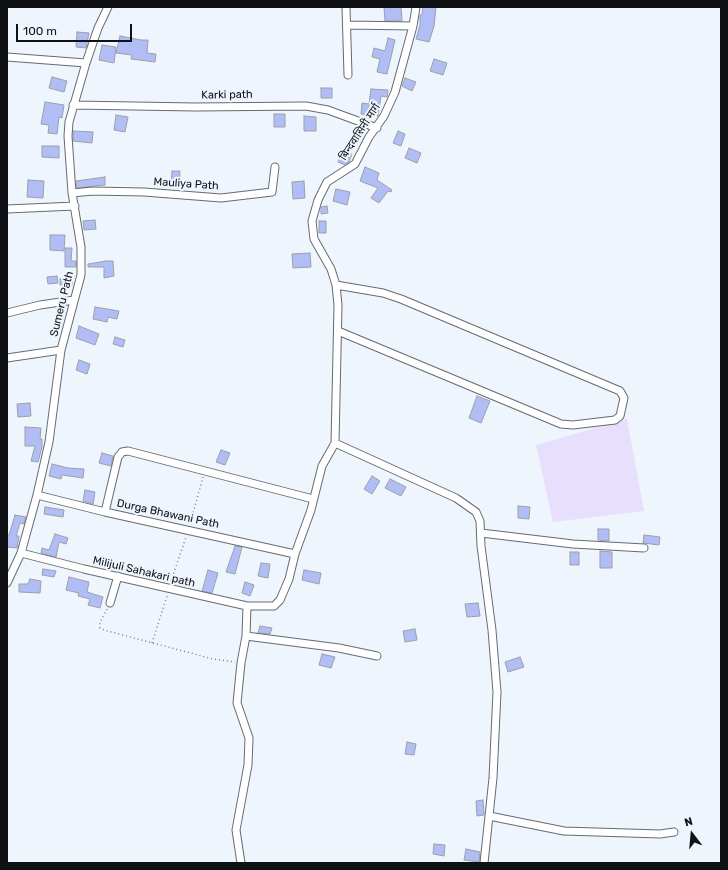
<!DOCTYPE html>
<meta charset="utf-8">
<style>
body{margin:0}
#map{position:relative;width:728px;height:870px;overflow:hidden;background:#eef5fd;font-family:Rubik,sans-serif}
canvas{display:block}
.frame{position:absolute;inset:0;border:8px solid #0f1115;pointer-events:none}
.north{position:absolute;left:672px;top:814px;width:40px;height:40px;-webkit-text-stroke:3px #eef5fd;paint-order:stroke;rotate:344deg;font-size:11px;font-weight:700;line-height:16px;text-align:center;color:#0f1115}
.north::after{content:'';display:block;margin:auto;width:14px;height:18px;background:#0f1115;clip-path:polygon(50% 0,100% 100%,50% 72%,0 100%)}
.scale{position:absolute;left:16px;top:24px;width:116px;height:18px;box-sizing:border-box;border:2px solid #0f1115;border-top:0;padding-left:5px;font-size:12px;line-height:14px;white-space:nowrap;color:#0f1115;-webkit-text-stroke:3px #eef5fd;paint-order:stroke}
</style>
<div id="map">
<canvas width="728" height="870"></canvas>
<div class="frame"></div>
<div class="north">N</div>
<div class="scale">100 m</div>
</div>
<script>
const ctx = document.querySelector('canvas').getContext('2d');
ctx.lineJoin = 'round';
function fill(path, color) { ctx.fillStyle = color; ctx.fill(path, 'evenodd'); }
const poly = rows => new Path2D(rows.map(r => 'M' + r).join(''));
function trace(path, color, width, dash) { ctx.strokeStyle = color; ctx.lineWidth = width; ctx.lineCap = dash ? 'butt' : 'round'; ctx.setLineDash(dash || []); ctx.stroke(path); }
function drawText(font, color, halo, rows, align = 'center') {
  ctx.font = font + ' Rubik,"Noto Sans Devanagari",sans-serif'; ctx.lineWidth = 4; ctx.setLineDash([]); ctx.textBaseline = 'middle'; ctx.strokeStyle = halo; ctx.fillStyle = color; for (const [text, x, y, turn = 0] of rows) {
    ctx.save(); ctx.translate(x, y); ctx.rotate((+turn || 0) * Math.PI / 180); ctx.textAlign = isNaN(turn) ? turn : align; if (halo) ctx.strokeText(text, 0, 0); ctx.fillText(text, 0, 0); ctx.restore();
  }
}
fill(poly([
 [627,419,644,511,553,522,536,445]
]), '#e7dffb');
const building = poly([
 [384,7,401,7,402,21,385,21,384,7],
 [423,7,436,7,434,26,429,42,416,39,420,25,420,15,422,15,423,7],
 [77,32,89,33,86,48,76,47,77,32],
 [120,36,141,40,148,40,147,53,156,54,155,62,131,59,132,55,116,53,120,36],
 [388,38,395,40,387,74,377,72,380,59,372,57,374,48,385,51,388,38],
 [102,45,116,47,114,63,99,60,102,45],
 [434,59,447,63,443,75,430,71,434,59],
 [52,77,67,81,64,92,49,88,52,77],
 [405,78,416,82,412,91,402,86,405,78],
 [321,88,332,88,332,98,321,98,321,88],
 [371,89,388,90,387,97,381,96,378,116,361,114,362,103,369,104,371,89],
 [45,102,64,105,62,118,59,117,57,134,48,133,49,125,41,124,45,102],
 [274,114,285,114,285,127,274,127,274,114],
 [116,115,128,117,125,132,114,130,116,115],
 [304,116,316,117,316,131,304,131,304,116],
 [73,131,93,132,92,143,73,141,73,131],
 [398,131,405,134,401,146,393,143,398,131],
 [42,146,59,146,59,158,42,157,42,146],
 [409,148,421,153,417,163,405,158,409,148],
 [342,150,352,154,349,162,345,165,338,162,342,150],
 [365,167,379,173,377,180,392,190,391,192,388,191,379,203,371,198,378,188,360,181,365,167],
 [172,171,180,171,179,188,171,187,172,171],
 [105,177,105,185,77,188,76,181,105,177],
 [28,180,44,181,43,198,27,197,28,180],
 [304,181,305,198,293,199,292,182,304,181],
 [336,189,350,192,347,205,333,201,336,189],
 [327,206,328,213,321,214,321,207,327,206],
 [95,220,96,229,84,230,83,221,95,220],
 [319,221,326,221,326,233,319,233,319,221],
 [50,235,65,235,64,251,50,250,50,235],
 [65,248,72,248,71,261,76,261,76,267,65,267,65,248],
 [310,253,311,267,293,268,292,254,310,253],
 [106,261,113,261,114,276,104,278,104,267,88,267,88,264,106,261],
 [57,276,58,283,48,284,47,277,57,276],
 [60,279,72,279,72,285,60,285,60,279],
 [95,307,119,311,117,319,108,317,107,322,93,319,95,307],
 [79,326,99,334,95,345,76,338,79,326],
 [115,337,125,340,123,347,113,344,115,337],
 [79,360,90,364,87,374,76,370,79,360],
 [477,396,490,401,481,423,469,418,477,396],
 [30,403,31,416,18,417,17,404,30,403],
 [25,427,41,428,40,439,42,439,42,447,38,462,31,461,35,446,25,446,25,427],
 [221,450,230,453,225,465,216,462,221,450],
 [102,453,113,456,111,466,99,463,102,453],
 [52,464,68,468,84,469,83,478,62,475,61,479,49,476,52,464],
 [372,476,380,481,372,494,364,489,372,476],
 [390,479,406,487,401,496,385,488,390,479],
 [85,490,95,492,93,504,83,501,85,490],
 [518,506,530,507,529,519,518,518,518,506],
 [45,507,64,510,63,517,44,514,45,507],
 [15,515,26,517,24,524,20,523,16,536,19,536,17,548,7,547,7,535,9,535,15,515],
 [598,529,609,529,609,541,598,540,598,529],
 [55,534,68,538,66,544,59,542,56,557,41,553,42,548,49,550,55,534],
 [644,535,660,537,659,545,643,543,644,535],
 [235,546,242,547,235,574,226,572,235,546],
 [600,551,612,552,612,568,600,568,600,551],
 [570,552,579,552,579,565,570,565,570,552],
 [261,563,270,564,268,578,258,576,261,563],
 [43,569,56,571,54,577,42,575,43,569],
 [208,570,218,573,212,593,202,591,208,570],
 [304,570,321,573,319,584,302,580,304,570],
 [69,577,89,582,87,592,103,597,100,608,88,605,90,599,78,596,79,593,66,590,69,577],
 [30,579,41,581,40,593,19,592,19,584,28,584,30,579],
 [245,582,254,585,250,596,242,593,245,582],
 [478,603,480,616,467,617,465,604,478,603],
 [260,626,272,628,270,634,258,633,260,626],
 [415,629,417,640,405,642,403,631,415,629],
 [322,654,335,657,331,668,319,665,322,654],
 [520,657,524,667,508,672,505,662,520,657],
 [407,742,416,744,414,755,405,754,407,742],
 [483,800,484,815,477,816,476,801,483,800],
 [434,844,445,845,444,856,433,854,434,844],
 [466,849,480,852,479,862,464,860,466,849]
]);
fill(building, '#b1bef5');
trace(building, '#9c9faa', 1);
const minor = poly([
 [346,7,348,75],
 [347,25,413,26],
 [7,57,86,63],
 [73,105,195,107,306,106,328,110,377,128],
 [72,193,93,191,144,192,221,198,272,192,275,167],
 [7,209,75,206],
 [336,285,383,293,401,299,620,391,624,398,620,416,615,420,573,425,561,424,338,331],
 [7,313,40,305,74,300],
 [7,358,61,350],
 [335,443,456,498,476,512,480,521,481,546,492,630,497,692,493,778,484,863],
 [335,443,338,305,336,285,331,269,314,239,312,221,318,200,327,182,355,164,369,137,384,116,395,92,413,26,416,7],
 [37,495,105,512,295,554],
 [105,512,118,457,122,452,128,451,313,499],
 [481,533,573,544,644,548],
 [21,553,84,569,247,606,274,606,280,600,289,579,295,554,311,510,322,466,335,443],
 [7,583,21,553,37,495,49,442,61,350,81,275,81,247,72,193,68,136,69,122,86,63,98,28,108,7],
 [110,603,118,576],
 [246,636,339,648,377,656],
 [489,816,564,831,660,834,674,832],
 [241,863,236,830,248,765,249,738,237,703,241,663,246,636,247,606]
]);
trace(minor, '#636b74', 9);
trace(poly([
 [190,524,203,477],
 [171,581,186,537],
 [107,609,100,622,100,628,104,630,213,659,235,662],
 [152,643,167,596]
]), '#7c8086', 1.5, [1, 3]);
trace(minor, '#fff', 7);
drawText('11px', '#0f1115', '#eef5fd', [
 ["Karki path",227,95,-1],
 ["बिन्दवासिनी मार्ग",360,132,-57],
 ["Mauliya Path",186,184,4],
 ["Sumeru Path",62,304,-76],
 ["Durga Bhawani Path",168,514,12],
 ["Milijuli Sahakari path",144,572,13]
]);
</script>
